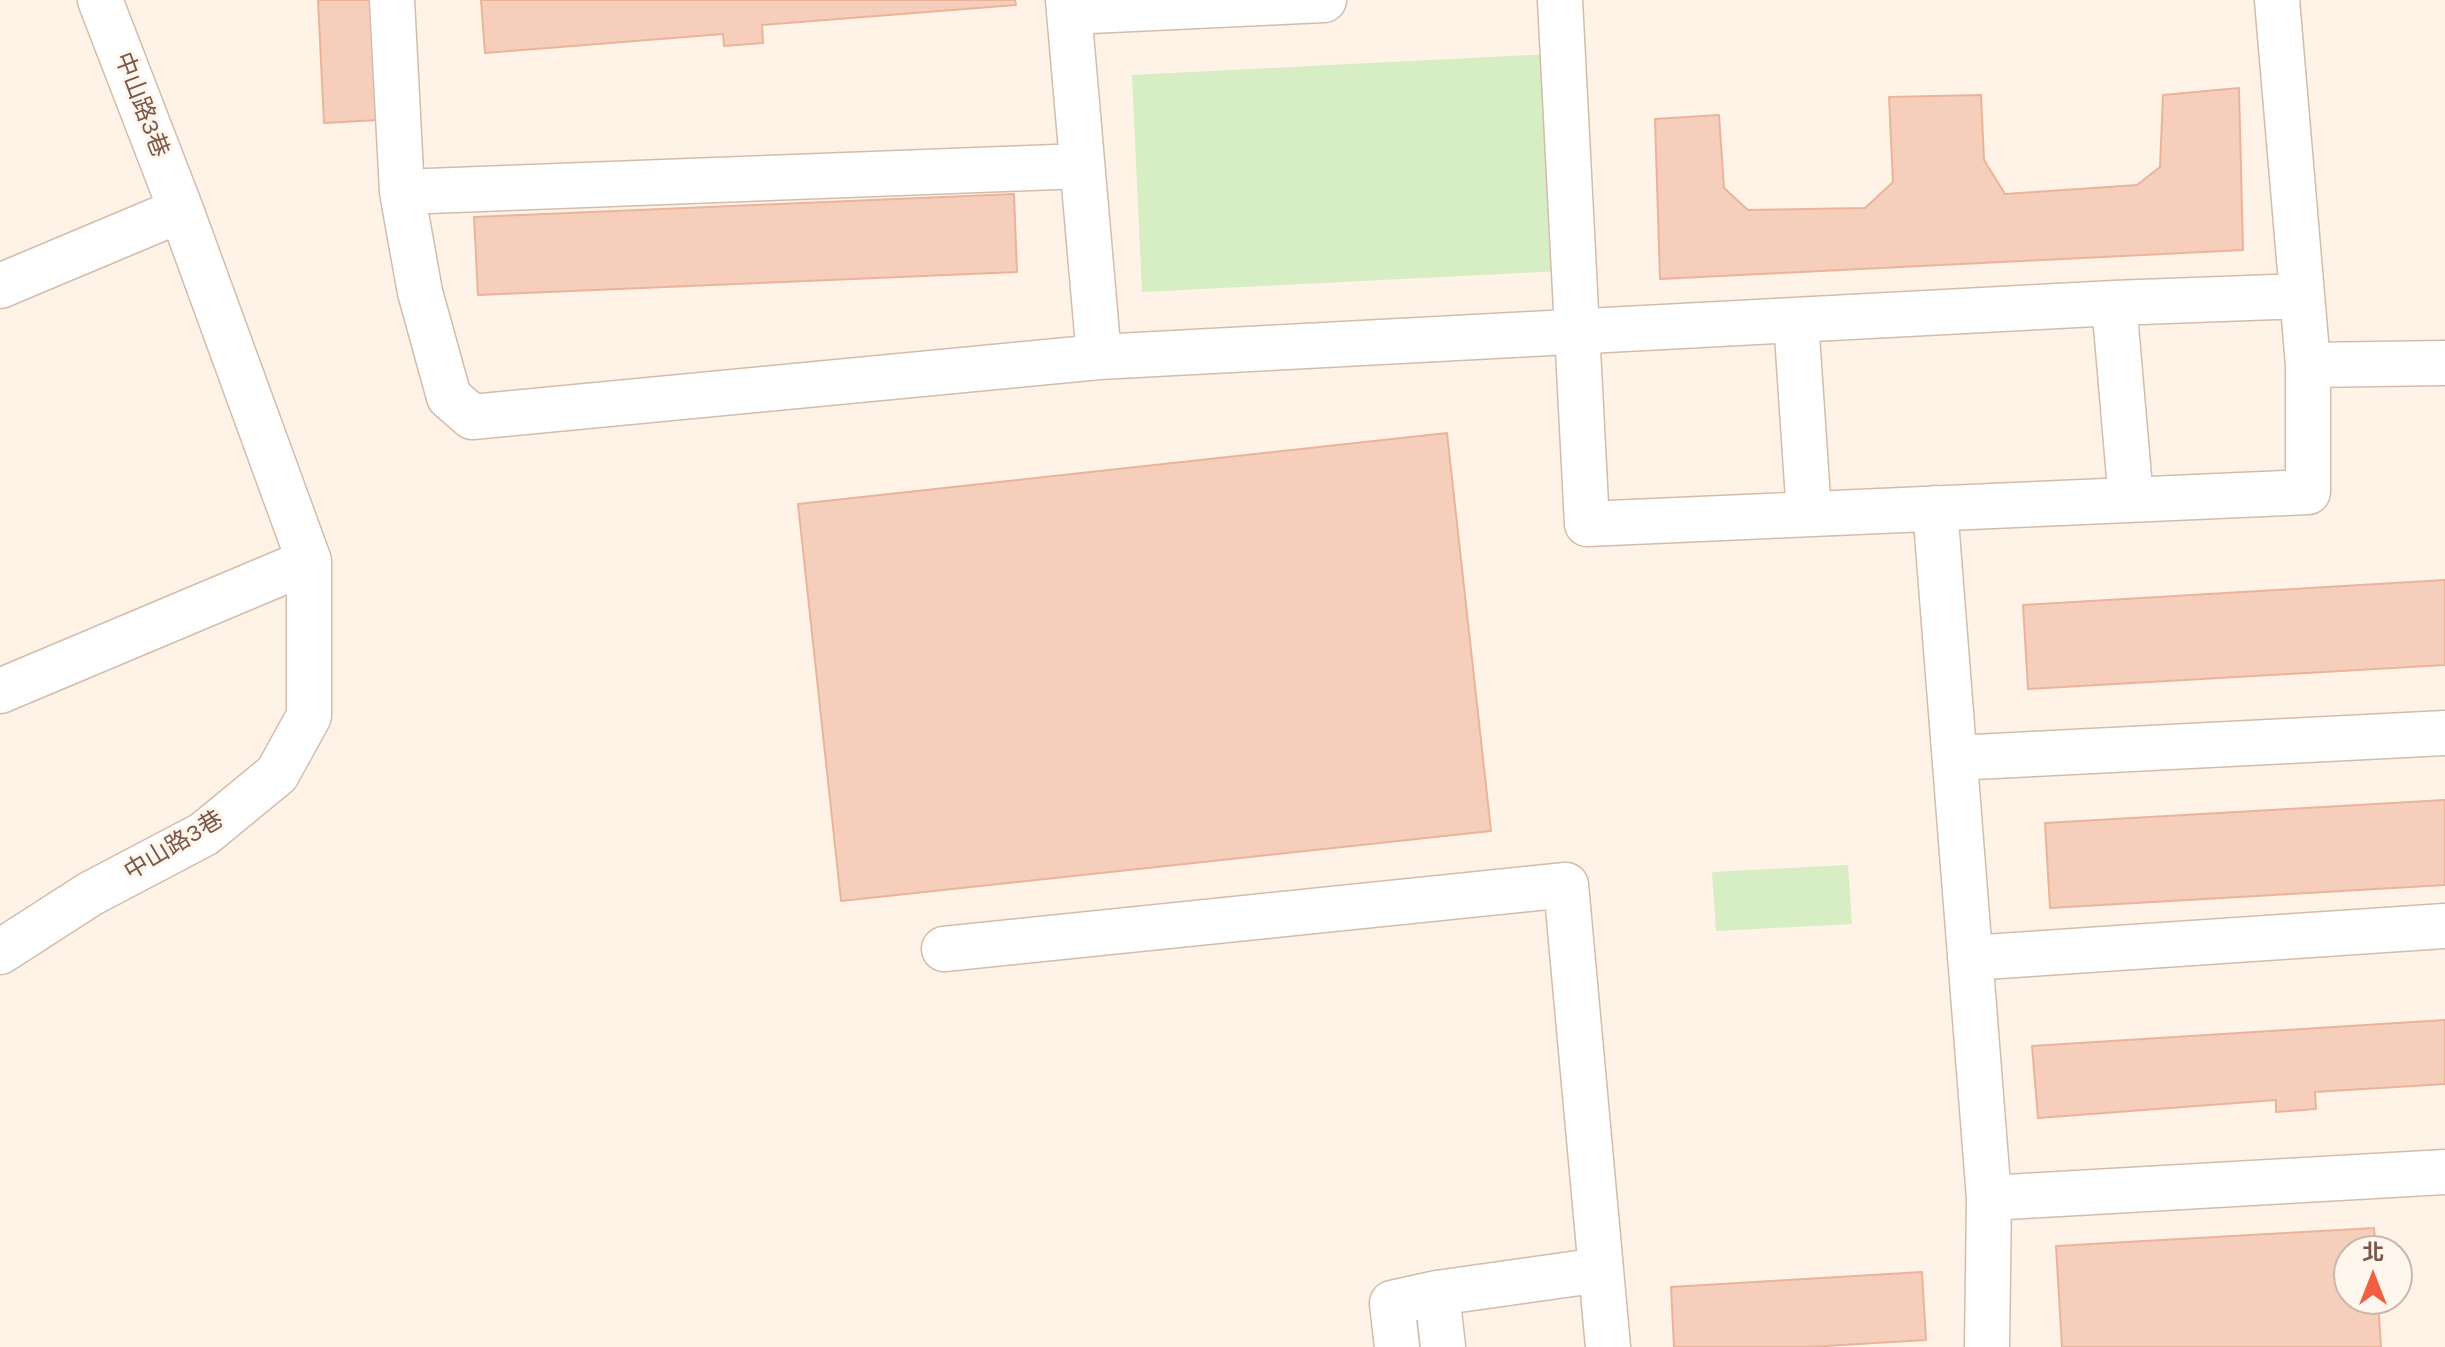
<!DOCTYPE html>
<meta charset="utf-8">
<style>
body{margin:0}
#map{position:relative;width:2445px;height:1347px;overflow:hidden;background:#fef3e6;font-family:Karla,"Noto Sans TC",sans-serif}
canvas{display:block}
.north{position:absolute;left:2333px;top:1235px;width:80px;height:80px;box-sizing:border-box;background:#fff7ee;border:2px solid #cab7ac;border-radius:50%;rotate:0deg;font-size:22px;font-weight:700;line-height:32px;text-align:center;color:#7a5748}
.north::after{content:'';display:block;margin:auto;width:28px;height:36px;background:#f15e42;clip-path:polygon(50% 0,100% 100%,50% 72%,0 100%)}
</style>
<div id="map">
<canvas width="2445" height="1347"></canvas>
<div class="north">北</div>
</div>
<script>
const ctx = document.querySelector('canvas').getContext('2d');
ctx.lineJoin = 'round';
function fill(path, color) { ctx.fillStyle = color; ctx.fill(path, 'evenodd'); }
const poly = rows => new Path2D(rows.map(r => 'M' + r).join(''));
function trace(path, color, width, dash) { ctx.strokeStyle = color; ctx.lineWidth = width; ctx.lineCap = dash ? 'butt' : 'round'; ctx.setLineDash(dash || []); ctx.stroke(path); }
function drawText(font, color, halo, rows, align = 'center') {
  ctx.font = font + ' Karla,"Noto Sans TC",sans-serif'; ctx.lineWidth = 6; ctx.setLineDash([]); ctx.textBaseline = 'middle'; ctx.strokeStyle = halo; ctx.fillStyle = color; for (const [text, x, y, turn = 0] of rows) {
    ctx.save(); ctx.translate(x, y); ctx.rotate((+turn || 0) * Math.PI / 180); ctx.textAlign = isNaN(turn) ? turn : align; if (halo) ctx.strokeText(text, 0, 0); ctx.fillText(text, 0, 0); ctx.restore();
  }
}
fill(poly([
 [1550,54,1561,271,1142,292,1132,75],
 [1848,865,1852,924,1716,931,1712,872]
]), '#d7edc3');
const building = poly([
 [318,0,373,0,379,120,324,123,318,0],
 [481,0,1015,0,1016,5,762,25,763,43,724,46,723,34,485,53,481,0],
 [2239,88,2243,250,1660,279,1655,119,1719,115,1724,188,1748,210,1865,208,1893,182,1889,97,1981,95,1984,160,2005,194,2137,185,2160,167,2163,95,2239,88],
 [1014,194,1017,272,478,295,474,217,1014,194],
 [1447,433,1491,831,841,901,798,504,1447,433],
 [2445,580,2445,665,2028,689,2023,605,2445,580],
 [2445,800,2445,885,2050,908,2045,823,2445,800],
 [2445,1020,2445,1084,2315,1092,2316,1109,2276,1112,2276,1100,2038,1118,2032,1046,2445,1020],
 [2374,1228,2376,1251,2349,1251,2349,1299,2378,1299,2381,1347,2062,1347,2056,1246,2374,1228],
 [1922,1272,1926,1340,1808,1347,1674,1347,1671,1287,1922,1272]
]);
fill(building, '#f6cfbc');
trace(building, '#eab49b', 2);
const minor = poly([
 [392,0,402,192,1082,166],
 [1068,0,1099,357,2114,303,2302,296],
 [1560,0,1587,524,2308,492,2308,365],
 [2277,0,2308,365,2445,363],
 [1069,12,1324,0],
 [402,192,420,292,449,397,472,417,1099,357],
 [0,286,181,210],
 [2114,303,2131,500],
 [1796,320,1809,514],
 [1935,508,1989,1198,2445,1172],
 [0,691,309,561],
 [1955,758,2445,733],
 [944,949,1566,885,1608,1347],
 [0,952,90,894,204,834,277,774,309,716,309,561,181,210,100,0],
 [1970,958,2445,926],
 [1437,1293,1443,1347],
 [1397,1347,1392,1303,1437,1293,1600,1270],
 [1987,1347,1989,1198]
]);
trace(minor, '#d4bcad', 47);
trace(minor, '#fff', 44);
drawText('24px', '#7a5748', '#fff7ee', [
 ["中山路3巷",141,105,69],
 ["中山路3巷",174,846,-31]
]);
</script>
